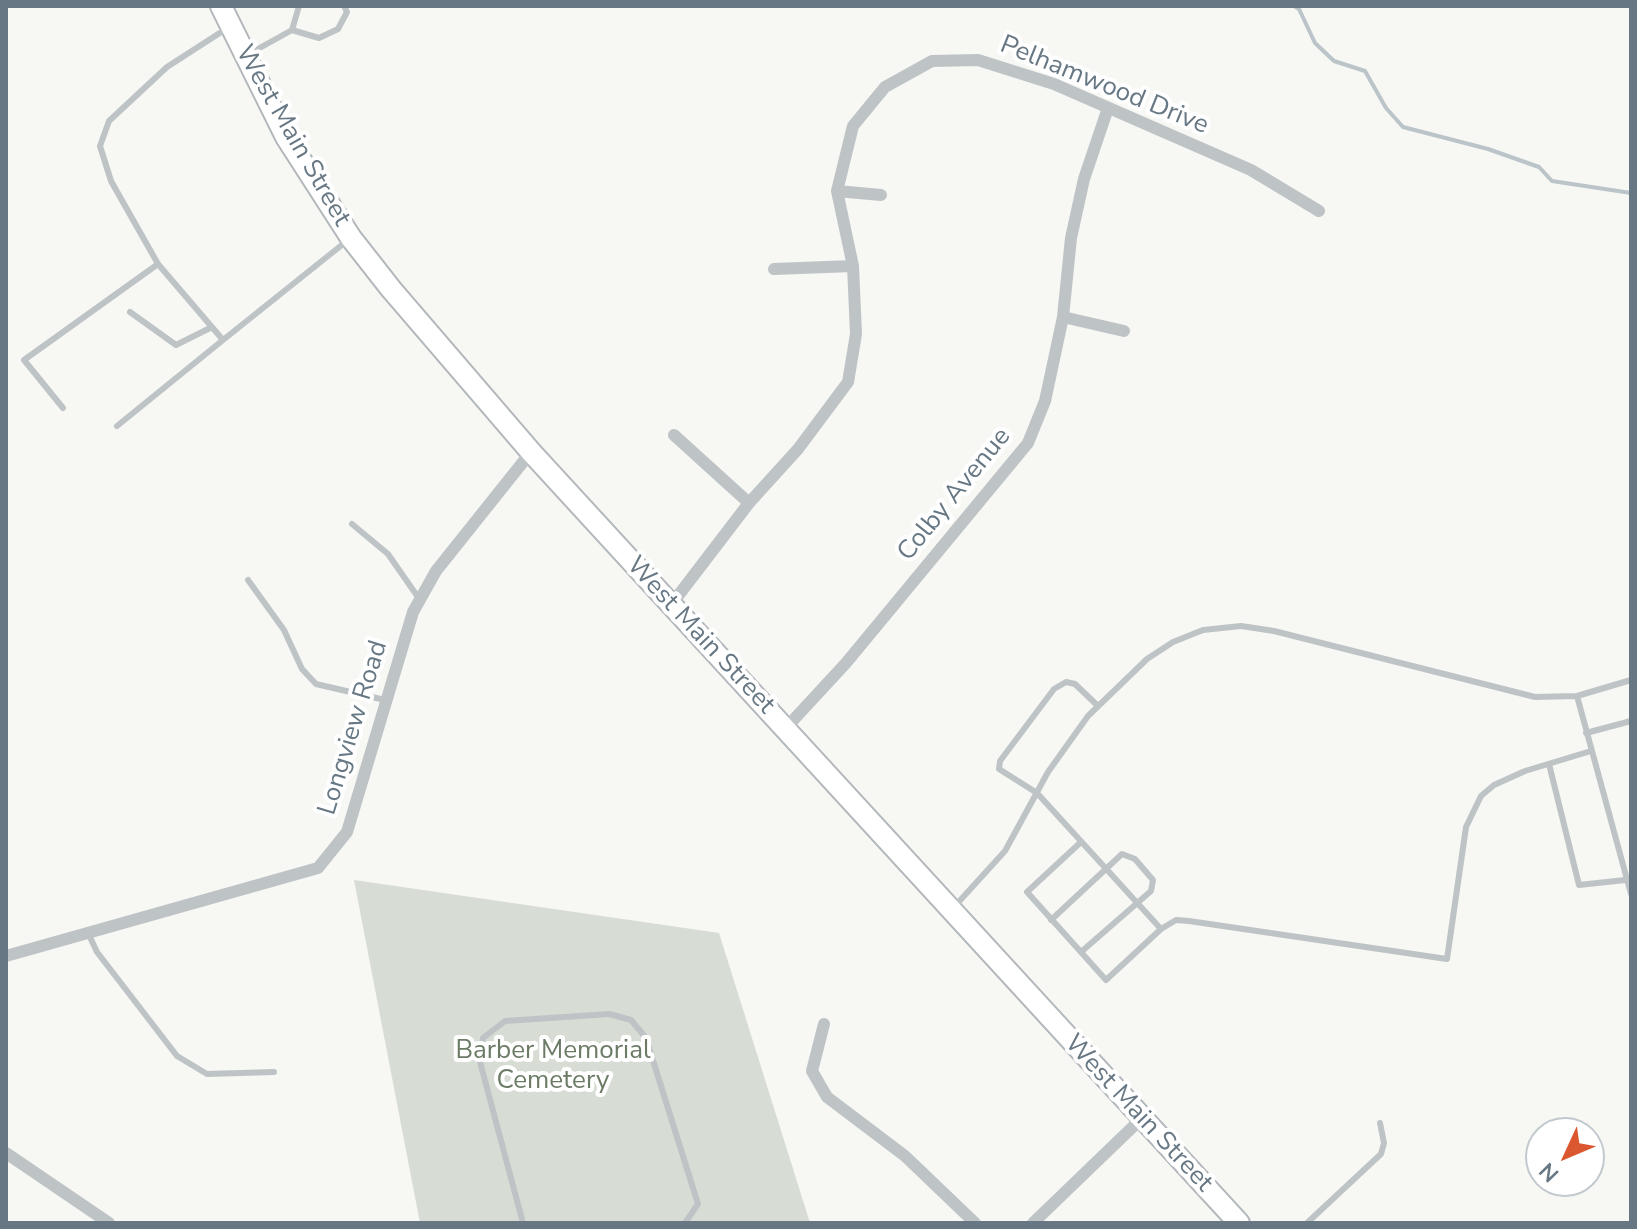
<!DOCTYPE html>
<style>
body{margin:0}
#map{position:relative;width:1637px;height:1229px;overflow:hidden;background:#f7f7f4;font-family:"Nunito Sans",sans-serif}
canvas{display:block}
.frame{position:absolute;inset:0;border:8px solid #677884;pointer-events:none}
.north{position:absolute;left:1525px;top:1117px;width:80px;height:80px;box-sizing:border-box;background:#fff;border:2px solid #c2c9ce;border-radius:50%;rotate:226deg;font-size:22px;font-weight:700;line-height:32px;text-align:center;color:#677884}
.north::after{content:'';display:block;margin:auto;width:28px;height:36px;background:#db5730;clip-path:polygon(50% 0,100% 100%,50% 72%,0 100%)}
</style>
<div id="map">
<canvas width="1637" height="1229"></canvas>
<div class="frame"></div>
<div class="north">N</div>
</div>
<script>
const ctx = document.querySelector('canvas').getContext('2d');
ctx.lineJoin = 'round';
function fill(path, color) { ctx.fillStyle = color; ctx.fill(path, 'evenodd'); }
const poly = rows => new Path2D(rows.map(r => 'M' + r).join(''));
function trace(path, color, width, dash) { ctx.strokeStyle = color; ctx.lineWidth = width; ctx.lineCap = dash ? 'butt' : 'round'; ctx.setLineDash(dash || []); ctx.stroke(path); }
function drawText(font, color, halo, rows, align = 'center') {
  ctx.font = font + ' "Nunito Sans",sans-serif'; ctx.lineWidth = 8; ctx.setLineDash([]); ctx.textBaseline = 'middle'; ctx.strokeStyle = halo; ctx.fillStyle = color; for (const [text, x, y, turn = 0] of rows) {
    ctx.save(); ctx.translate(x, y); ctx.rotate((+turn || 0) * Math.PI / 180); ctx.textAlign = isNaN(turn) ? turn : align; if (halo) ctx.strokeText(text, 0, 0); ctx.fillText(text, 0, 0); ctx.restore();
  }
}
fill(poly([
 [354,880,719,933,810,1223,420,1223]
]), '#d7dcd4');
trace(poly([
 [1122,6,1160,6],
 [1294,6,1299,9,1315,43,1334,61,1365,71,1386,108,1403,127,1488,149,1539,167,1552,181,1631,193]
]), '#bac4c9', 4);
const primary = poly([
 [221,6,286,137,351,238,391,289,531,452,1239,1223]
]);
trace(primary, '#b2b7bb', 24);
trace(poly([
 [229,27,167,67,109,121,100,146,111,181,158,264,223,340,348,240],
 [292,30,319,38,338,29,347,12,344,6],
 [247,55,292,30,299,6],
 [130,312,176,345,210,328],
 [63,408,24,360,158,264],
 [117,426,223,340],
 [352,524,388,554,420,600],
 [248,580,284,630,302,669,316,684,385,700],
 [1577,696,1631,894],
 [1098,706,1075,684,1066,682,1054,689,1000,761,999,769,1037,793,1161,929,1176,920,1189,921,1447,959,1466,827,1481,796,1494,785,1525,771,1591,751],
 [1586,733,1631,721],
 [1549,764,1579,885,1625,880],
 [1081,842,1027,892,1106,980,1161,929],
 [954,907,1005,851,1048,772,1088,716,1147,659,1173,642,1203,630,1241,626,1274,631,1535,697,1577,696,1631,680],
 [1051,920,1122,854,1135,859,1153,880,1151,891,1081,952],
 [88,933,97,952,177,1056,207,1074,274,1072],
 [523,1223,480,1062,483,1038,505,1021,609,1014,631,1020,646,1038,698,1204,685,1223],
 [1307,1223,1381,1154,1384,1143,1380,1123]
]), '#bec3c6', 6);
trace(poly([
 [837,191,881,195],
 [774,269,853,266],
 [1063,317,1124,331],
 [674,435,749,503],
 [671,605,749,503,798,449,848,382,856,334,853,266,837,191,853,126,885,87,932,61,978,60,1054,84,1251,170,1319,211],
 [785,729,846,663,1028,443,1045,401,1063,317,1071,238,1084,179,1108,108],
 [6,956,318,868,347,832,413,612,436,571,531,452],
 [824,1024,812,1071,827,1097,905,1156,975,1223],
 [6,1153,109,1223],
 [1033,1223,1142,1118]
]), '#bec3c6', 12);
trace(primary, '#fff', 20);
drawText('26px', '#677884', '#fff', [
 ["Pelhamwood Drive",1104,86,22],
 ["West Main Street",292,136,60],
 ["Colby Avenue",955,495,-51],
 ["West Main Street",700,636,47],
 ["Longview Road",354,728,-73],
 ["West Main Street",1138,1114,47]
]);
drawText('26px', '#6b7b66', '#fff', [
 ["Barber Memorial",553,1052],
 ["Cemetery",553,1082]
]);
</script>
